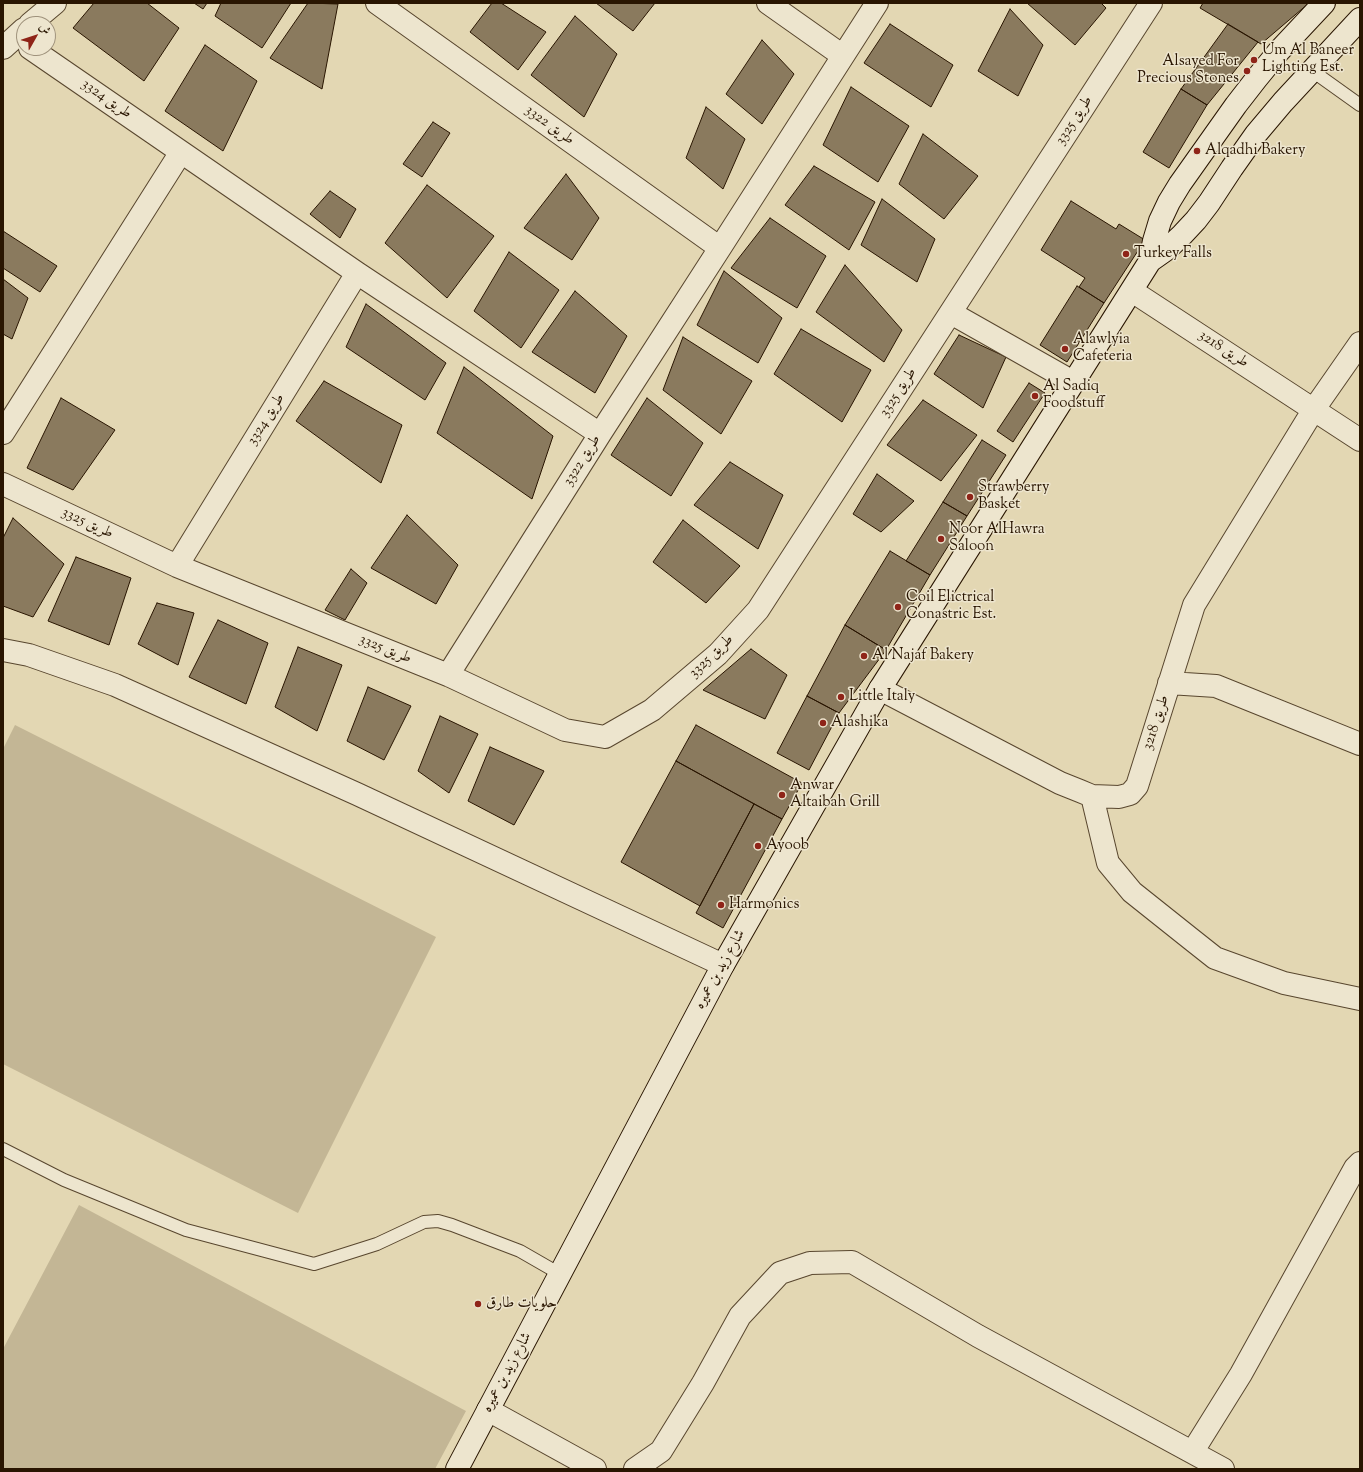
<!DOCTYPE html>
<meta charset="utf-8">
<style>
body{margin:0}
#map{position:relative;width:1363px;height:1472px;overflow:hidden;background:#e3d7b3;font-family:"Sorts Mill Goudy",Amiri,serif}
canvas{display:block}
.frame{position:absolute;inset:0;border:4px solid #291501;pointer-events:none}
.north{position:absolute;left:16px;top:16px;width:40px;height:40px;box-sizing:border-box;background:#ede5ce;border:1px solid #9f927c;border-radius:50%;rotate:51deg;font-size:11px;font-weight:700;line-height:16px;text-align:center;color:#291501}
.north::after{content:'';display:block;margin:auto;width:14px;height:18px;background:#8f2418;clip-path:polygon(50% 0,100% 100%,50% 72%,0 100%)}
</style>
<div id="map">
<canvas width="1363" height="1472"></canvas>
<div class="frame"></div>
<div class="north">ش</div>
</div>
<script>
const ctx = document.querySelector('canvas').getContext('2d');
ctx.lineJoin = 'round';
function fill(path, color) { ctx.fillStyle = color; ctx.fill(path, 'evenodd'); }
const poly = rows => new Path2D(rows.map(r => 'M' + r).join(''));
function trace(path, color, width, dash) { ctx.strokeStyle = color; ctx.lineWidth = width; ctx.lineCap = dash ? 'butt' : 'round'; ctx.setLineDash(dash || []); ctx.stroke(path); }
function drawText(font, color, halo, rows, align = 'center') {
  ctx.font = font + ' "Sorts Mill Goudy",Amiri,serif'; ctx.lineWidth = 3; ctx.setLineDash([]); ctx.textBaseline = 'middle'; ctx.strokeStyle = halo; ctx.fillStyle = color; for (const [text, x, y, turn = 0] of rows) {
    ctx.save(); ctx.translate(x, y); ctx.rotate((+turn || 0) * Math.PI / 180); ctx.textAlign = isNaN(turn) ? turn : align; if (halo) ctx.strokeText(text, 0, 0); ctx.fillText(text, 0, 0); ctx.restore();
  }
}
fill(poly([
 [15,725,436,937,298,1213,3,1064,3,749],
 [79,1205,466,1411,435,1469,3,1469,3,1349]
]), '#c3b695');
const building = poly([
 [94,3,147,3,179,28,144,81,73,28,94,3],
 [194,3,207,3,203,9,194,3],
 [221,3,291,3,262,48,215,16,221,3],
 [308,3,338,4,322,89,270,58,308,3],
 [492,3,501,3,546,32,518,70,470,32,492,3],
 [596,3,655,3,633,31,596,3],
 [1027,3,1101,3,1106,8,1075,45,1027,3],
 [1203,3,1309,3,1261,44,1200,8,1203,3],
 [1010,9,1043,45,1018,96,978,71,1010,9],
 [575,16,617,54,584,117,531,75,575,16],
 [890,24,953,65,931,107,864,63,890,24],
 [1228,24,1258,42,1207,105,1181,89,1228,24],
 [762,40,794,74,762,124,726,94,762,40],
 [205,45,257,81,223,151,165,111,205,45],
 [851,87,909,126,878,182,823,145,851,87],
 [1181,89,1207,105,1169,168,1143,152,1181,89],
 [706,107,745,139,723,189,686,158,706,107],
 [433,122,450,133,422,177,403,164,433,122],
 [923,134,978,176,944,219,899,184,923,134],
 [814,166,875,202,849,250,785,205,814,166],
 [566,174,599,218,572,260,524,228,566,174],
 [427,185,494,236,447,298,385,243,427,185],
 [330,191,356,209,340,238,310,214,330,191],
 [882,199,935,239,917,282,861,245,882,199],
 [1071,201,1116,229,1119,224,1145,240,1104,303,1079,287,1085,278,1041,250,1071,201],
 [770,218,826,256,797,308,731,268,770,218],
 [3,231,57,266,40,292,3,268,3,231],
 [509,252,559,290,521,348,474,311,509,252],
 [845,265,902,330,884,362,816,312,845,265],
 [724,271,782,318,758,363,697,325,724,271],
 [3,279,28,298,12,339,3,334,3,279],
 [1077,286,1104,303,1067,362,1040,345,1077,286],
 [575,291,627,336,595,393,532,352,575,291],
 [366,304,446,363,425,400,346,347,366,304],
 [801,329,871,370,842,422,774,374,801,329],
 [959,335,1006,357,983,408,934,374,959,335],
 [683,337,752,381,721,434,663,390,683,337],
 [464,367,553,436,532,499,437,433,464,367],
 [324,381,402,425,381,483,296,421,324,381],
 [1029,383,1045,393,1013,442,997,431,1029,383],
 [61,398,115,430,73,490,27,468,61,398],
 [647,398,703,443,671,496,611,455,647,398],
 [923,400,977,435,941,481,887,445,923,400],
 [982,440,1006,455,967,516,943,502,982,440],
 [730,462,783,495,758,549,694,505,730,462],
 [877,474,914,501,881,532,853,514,877,474],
 [943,502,967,516,930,575,906,561,943,502],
 [407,515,458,565,436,604,371,568,407,515],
 [13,518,64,564,33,617,3,606,3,538,13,518],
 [683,520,740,566,706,603,653,562,683,520],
 [890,551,930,575,886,650,845,625,890,551],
 [76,557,131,578,109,645,48,621,76,557],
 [351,569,367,583,345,620,325,610,351,569],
 [157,603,194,613,178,665,138,644,157,603],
 [218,620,268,643,246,704,189,677,218,620],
 [845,625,886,650,839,713,807,696,845,625],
 [298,647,342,665,317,731,275,707,298,647],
 [751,649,787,675,765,719,703,690,751,649],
 [368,687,411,706,384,760,347,741,368,687],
 [807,696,839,713,809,770,777,753,807,696],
 [440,716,478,734,449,793,418,771,440,716],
 [696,725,802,783,782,819,676,761,696,725],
 [490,747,544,771,514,825,468,801,490,747],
 [676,761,754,804,700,906,621,862,676,761],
 [754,804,782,819,723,928,696,913,754,804]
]);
fill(building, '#8a7a5e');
trace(building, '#291501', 1);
const lane = poly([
 [1311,70,1360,105],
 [3,1149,64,1180,186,1230,314,1264,377,1244,424,1222,438,1221,452,1225,520,1251,560,1274]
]);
const street = poly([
 [377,3,720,248],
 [768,3,843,56],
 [30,24,55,3],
 [3,48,24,29],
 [30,48,357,273,600,434],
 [1132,291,1360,440],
 [951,313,1073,382],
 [3,433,181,152],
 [3,484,177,566,448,675,565,730,605,737,652,710,718,654,758,610,1151,3],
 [177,566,357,273],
 [3,650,29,655,115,685,357,794,723,965],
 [448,675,600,434,720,248,877,3],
 [1169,683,1216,686,1360,744],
 [880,689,1060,783,1080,791,1092,796,1119,797,1130,794,1137,786,1194,605,1314,409,1360,343],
 [1092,796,1108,863,1132,892,1191,939,1215,958,1284,983,1360,999],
 [488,1410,595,1469],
 [1193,1451,1241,1374,1355,1168,1360,1163],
 [635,1469,661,1451,703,1383,740,1316,780,1273,810,1263,852,1262,978,1336,1223,1469]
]);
const secondary = poly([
 [1150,261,1154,241,1160,221,1169,202,1180,184,1236,105,1257,78,1279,51,1324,3],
 [457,1469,723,965,880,689,1150,261,1167,249,1182,235,1196,220,1209,203,1232,168,1256,134,1283,102,1360,19]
]);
trace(lane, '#58462e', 14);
trace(street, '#58462e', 24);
trace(secondary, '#291501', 24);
trace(lane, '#ede5ce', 12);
trace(street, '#ede5ce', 22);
trace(secondary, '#ede5ce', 22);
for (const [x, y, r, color] of [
 [1254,60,4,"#8f2418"],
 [1247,71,4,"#8f2418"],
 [1197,151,4,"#8f2418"],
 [1126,254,4,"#8f2418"],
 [1065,349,4,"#8f2418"],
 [1035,396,4,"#8f2418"],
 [970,497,4,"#8f2418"],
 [941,539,4,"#8f2418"],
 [898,607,4,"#8f2418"],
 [864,656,4,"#8f2418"],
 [841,697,4,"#8f2418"],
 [823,723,4,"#8f2418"],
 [782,795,4,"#8f2418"],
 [758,846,4,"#8f2418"],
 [721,905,4,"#8f2418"],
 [478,1304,4,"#8f2418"]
]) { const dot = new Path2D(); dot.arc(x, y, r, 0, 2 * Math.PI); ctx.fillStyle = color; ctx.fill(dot); trace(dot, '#ede5ce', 1.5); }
drawText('15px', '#291501', '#ede5ce', [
 ["Um Al Baneer",1262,51],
 ["Lighting Est.",1262,68],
 ["Alsayed For",1239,62,"right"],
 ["Precious Stones",1239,79,"right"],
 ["Alqadhi Bakery",1205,151],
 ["Turkey Falls",1134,254],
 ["Alawlyia",1073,340],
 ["Cafeteria",1073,357],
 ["Al Sadiq",1043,387],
 ["Foodstuff",1043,404],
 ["Strawberry",978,488],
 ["Basket",978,505],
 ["Noor AlHawra",949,530],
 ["Saloon",949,547],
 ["Coil Elictrical",906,598],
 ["Conastric Est.",906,615],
 ["Al Najaf Bakery",872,656],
 ["Little Italy",849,697],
 ["Alashika",831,723],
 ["Anwar",790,786],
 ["Altaibah Grill",790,803],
 ["Ayoob",766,846],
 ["Harmonics",729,905],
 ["حلويات طارق",486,1304]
], 'left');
drawText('15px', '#291501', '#ede5ce', [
 ["طريق 3324",106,100,35],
 ["طريق 3325",1075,121,-57],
 ["طريق 3322",549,126,36],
 ["طريق 3218",1223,350,33],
 ["طريق 3325",899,393,-57],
 ["طريق 3324",267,420,-58],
 ["طريق 3322",583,461,-58],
 ["طريق 3325",87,524,25],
 ["طريق 3325",385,650,22],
 ["طريق 3325",712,657,-44],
 ["طريق 3218",1157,723,-72],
 ["شارع زيد بن عميره",721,970,-61],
 ["شارع زيد بن عميره",508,1373,-62]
]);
</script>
